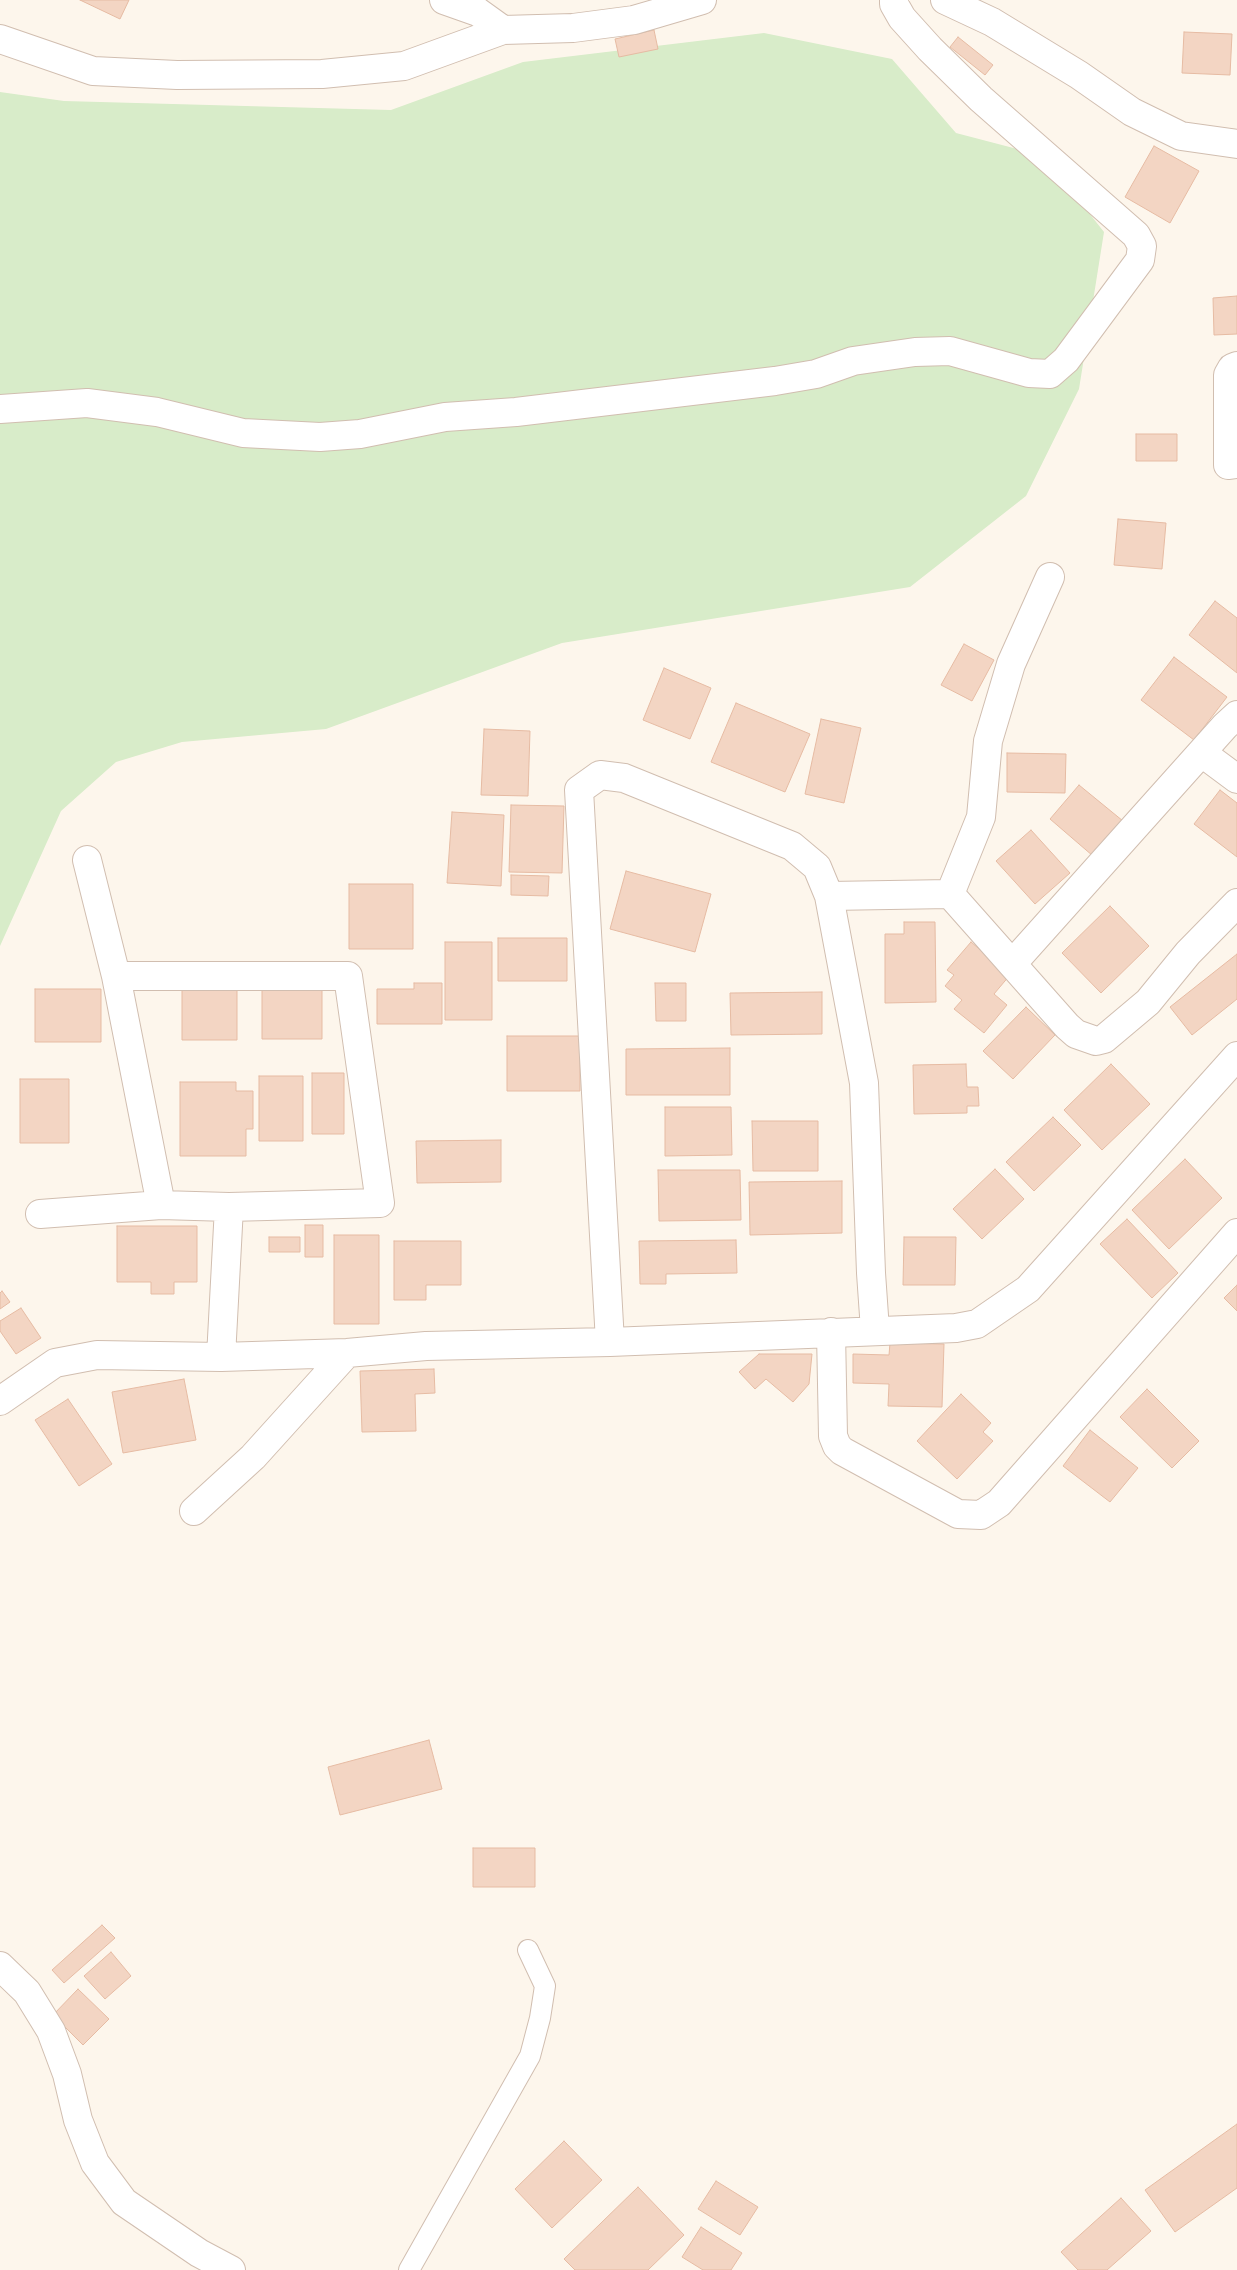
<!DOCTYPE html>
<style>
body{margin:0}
canvas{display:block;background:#fdf6ec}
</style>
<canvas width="1237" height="2270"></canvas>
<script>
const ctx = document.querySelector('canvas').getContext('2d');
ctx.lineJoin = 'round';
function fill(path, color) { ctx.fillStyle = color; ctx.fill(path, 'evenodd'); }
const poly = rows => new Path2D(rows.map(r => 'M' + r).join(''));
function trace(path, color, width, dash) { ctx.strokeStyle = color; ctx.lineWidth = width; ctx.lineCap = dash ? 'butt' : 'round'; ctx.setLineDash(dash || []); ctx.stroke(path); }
fill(poly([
 [764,33,892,59,956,133,1044,156,1104,232,1079,389,1026,496,910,587,562,643,326,729,182,742,116,762,61,811,0,946,0,92,64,101,391,110,523,62]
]), '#d8ecc9');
const building = poly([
 [80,0,129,0,120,19,80,0],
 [654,30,658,49,619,57,615,39,654,30],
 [1184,32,1232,34,1230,75,1182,73,1184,32],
 [958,37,993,65,985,75,950,47,958,37],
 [1154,146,1199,171,1170,223,1125,197,1154,146],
 [1237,296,1237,334,1214,335,1213,298,1237,296],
 [1136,434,1177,434,1177,461,1136,461,1136,434],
 [1118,519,1166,523,1162,569,1114,565,1118,519],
 [1215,601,1237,618,1237,673,1189,635,1215,601],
 [964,644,994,660,972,701,941,685,964,644],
 [1174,657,1227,697,1194,740,1141,700,1174,657],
 [664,668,711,688,690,739,643,720,664,668],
 [736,703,810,734,785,792,711,762,736,703],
 [821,719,861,728,844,803,805,794,821,719],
 [484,729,530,731,528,796,481,795,484,729],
 [1007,753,1066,754,1065,793,1007,792,1007,753],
 [1079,785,1123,821,1093,856,1050,819,1079,785],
 [1220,790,1237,803,1237,857,1194,824,1220,790],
 [511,805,564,806,562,873,509,872,511,805],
 [452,812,504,815,501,886,447,883,452,812],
 [1031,830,1070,873,1035,904,996,861,1031,830],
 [626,871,711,894,695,952,610,929,626,871],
 [511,875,549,876,548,896,511,895,511,875],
 [349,884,413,884,413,949,349,949,349,884],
 [1110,906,1149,946,1101,993,1062,953,1110,906],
 [904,922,935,922,936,1002,885,1003,885,934,904,934,904,922],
 [498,938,567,938,567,981,498,981,498,938],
 [445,942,492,942,492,1020,445,1020,445,942],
 [971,942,1010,975,994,994,1007,1005,984,1033,954,1009,962,1000,945,986,954,975,947,970,971,942],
 [1237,954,1237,999,1192,1035,1170,1007,1237,954],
 [414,983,442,983,442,1024,377,1024,377,989,414,989,414,983],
 [655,983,686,983,686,1021,656,1021,655,983],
 [35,989,101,989,101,1042,35,1042,35,989],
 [182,989,237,989,237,1040,182,1040,182,989],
 [262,989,322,989,322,1039,262,1039,262,989],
 [822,992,822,1034,731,1035,730,993,822,992],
 [1026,1007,1055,1035,1013,1079,983,1051,1026,1007],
 [507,1036,580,1036,580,1091,507,1091,507,1036],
 [730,1048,730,1095,626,1095,626,1049,730,1048],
 [966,1064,967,1087,978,1087,979,1106,967,1106,967,1113,914,1114,913,1065,966,1064],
 [1111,1064,1150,1104,1102,1150,1064,1110,1111,1064],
 [312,1073,344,1073,344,1134,312,1134,312,1073],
 [259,1076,303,1076,303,1141,259,1141,259,1076],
 [20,1079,69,1079,69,1143,20,1143,20,1079],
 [180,1082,236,1082,236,1091,253,1091,253,1129,246,1129,246,1156,180,1156,180,1082],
 [665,1107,731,1107,732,1155,665,1156,665,1107],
 [1053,1117,1081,1145,1034,1191,1006,1162,1053,1117],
 [752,1121,818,1121,818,1171,753,1171,752,1121],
 [501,1140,501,1182,417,1183,416,1141,501,1140],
 [1185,1159,1222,1198,1169,1249,1132,1210,1185,1159],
 [995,1169,1024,1199,982,1239,953,1209,995,1169],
 [658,1170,740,1170,741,1220,659,1221,658,1170],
 [842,1181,842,1233,750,1235,749,1182,842,1181],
 [1127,1219,1178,1273,1152,1298,1100,1244,1127,1219],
 [305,1225,323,1225,323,1257,305,1257,305,1225],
 [117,1226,197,1226,197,1282,174,1282,174,1294,151,1294,151,1282,117,1282,117,1226],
 [334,1235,379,1235,379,1324,334,1324,334,1235],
 [269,1237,300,1237,300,1252,269,1252,269,1237],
 [904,1237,956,1237,955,1285,903,1285,904,1237],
 [736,1240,737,1273,666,1274,666,1284,640,1284,639,1241,736,1240],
 [394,1241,461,1241,461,1285,426,1285,426,1300,394,1300,394,1241],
 [1237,1285,1237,1311,1224,1298,1237,1285],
 [2,1291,10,1302,0,1309,0,1293,2,1291],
 [21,1308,41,1338,16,1354,0,1331,0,1321,21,1308],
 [890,1343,944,1344,942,1407,888,1406,889,1384,853,1383,853,1354,889,1355,890,1343],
 [759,1354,812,1354,809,1384,793,1402,766,1379,755,1389,739,1372,759,1354],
 [434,1369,435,1393,415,1394,416,1431,362,1432,360,1371,434,1369],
 [184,1379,196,1440,123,1453,112,1392,184,1379],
 [1147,1389,1199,1441,1172,1468,1120,1417,1147,1389],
 [961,1394,991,1423,983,1432,993,1441,957,1479,917,1441,961,1394],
 [68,1399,112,1464,79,1486,35,1420,68,1399],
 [1090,1430,1138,1468,1110,1502,1063,1466,1090,1430],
 [429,1740,442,1789,340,1815,328,1767,429,1740],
 [473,1848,535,1848,535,1887,473,1887,473,1848],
 [102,1925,115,1938,64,1983,52,1970,102,1925],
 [111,1952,131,1976,105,1999,84,1976,111,1952],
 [78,1989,109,2019,83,2045,53,2015,78,1989],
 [1237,2124,1237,2188,1175,2232,1145,2190,1237,2124],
 [564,2141,602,2180,552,2228,515,2189,564,2141],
 [716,2181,758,2207,740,2235,698,2209,716,2181],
 [638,2187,684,2235,648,2270,575,2270,564,2259,638,2187],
 [1121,2198,1151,2231,1107,2270,1078,2270,1061,2252,1121,2198],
 [701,2227,742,2253,731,2270,703,2270,682,2257,701,2227]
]);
fill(building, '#f3d5c3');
trace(building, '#e6bba3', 1);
const service = poly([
 [409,2270,530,2056,540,2018,545,1986,528,1950]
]);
const minor = poly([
 [444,0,478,12,503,30],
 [945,0,992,22,1079,75,1132,112,1181,136,1237,144],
 [0,39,93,71,177,75,322,74,404,66,503,30,573,28,634,20,702,0],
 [1237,366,1232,368,1228,375,1228,465,1237,464],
 [0,409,87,403,157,412,243,433,320,437,360,434,445,417,516,412,775,381,816,374,853,361,915,352,950,351,1029,373,1050,374,1066,360,1140,260,1142,246,1136,235,981,99,930,49,902,18,894,4,894,0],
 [1202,753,1237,779],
 [87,860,116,976],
 [950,894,981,817,988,741,1011,664,1050,577],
 [1012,964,1225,726,1237,715],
 [40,1214,161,1205,229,1207,380,1203,348,976,116,976,161,1205],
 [875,1330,871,1273,864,1083,829,896,950,894,1067,1026,1076,1034,1096,1041,1104,1039,1148,1002,1188,953,1237,903],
 [831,1332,833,1436,837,1446,842,1451,958,1514,981,1515,999,1503,1237,1233],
 [610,1342,579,790,600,775,624,778,792,846,817,867,829,896],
 [221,1357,229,1207],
 [0,1401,55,1363,97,1355,221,1357,347,1353,426,1346,610,1342,956,1328,977,1324,1028,1289,1237,1056],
 [194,1511,253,1457,347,1353],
 [0,1966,27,1992,51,2031,67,2074,78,2120,95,2163,124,2202,199,2253,231,2270]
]);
trace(service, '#d1beb0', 22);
trace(minor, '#d1beb0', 30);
trace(service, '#fff', 20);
trace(minor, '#fff', 28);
</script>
